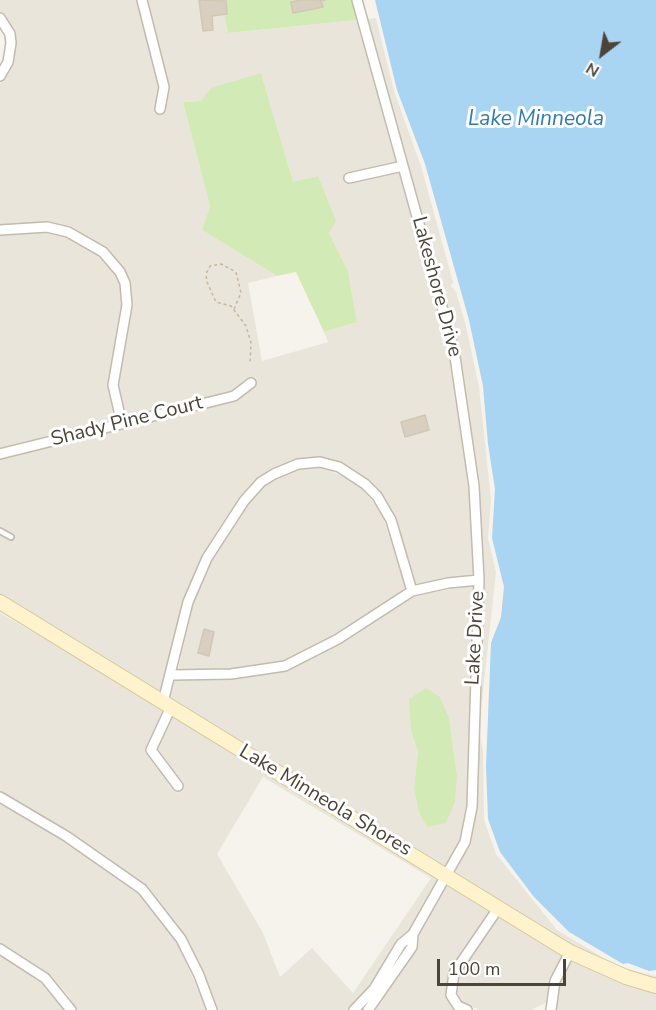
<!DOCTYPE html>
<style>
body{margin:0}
#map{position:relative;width:656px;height:1010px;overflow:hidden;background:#f6f3ec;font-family:"Nunito Sans",sans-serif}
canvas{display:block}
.north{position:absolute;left:572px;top:24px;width:60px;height:60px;-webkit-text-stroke:4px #fff;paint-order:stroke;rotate:211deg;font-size:16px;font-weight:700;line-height:24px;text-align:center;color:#4b4439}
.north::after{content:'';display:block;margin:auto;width:21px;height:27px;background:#4b4439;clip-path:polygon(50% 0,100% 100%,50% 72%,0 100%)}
.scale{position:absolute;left:437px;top:959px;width:129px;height:27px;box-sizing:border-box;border:3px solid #4b4439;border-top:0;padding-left:8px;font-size:18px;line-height:21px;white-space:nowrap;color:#4b4439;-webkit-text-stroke:4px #fff;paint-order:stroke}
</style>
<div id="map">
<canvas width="656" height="1010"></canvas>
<div class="north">N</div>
<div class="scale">100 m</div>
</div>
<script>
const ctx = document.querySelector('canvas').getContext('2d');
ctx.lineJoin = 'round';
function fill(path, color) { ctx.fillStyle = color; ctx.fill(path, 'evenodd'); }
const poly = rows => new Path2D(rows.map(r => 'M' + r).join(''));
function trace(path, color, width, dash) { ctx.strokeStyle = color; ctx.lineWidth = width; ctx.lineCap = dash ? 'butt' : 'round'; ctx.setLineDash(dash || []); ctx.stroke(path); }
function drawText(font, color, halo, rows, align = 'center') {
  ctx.font = font + ' "Nunito Sans",sans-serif'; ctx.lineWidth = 6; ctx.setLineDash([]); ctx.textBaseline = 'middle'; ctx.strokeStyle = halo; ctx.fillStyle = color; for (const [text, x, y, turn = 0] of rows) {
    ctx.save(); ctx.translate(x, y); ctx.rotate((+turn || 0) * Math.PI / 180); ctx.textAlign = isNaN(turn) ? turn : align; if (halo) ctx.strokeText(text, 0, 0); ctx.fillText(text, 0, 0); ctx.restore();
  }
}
fill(poly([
 [0,0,138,0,160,88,154,113,162,115,169,85,147,0,222,0,229,33,357,20,397,163,345,175,345,184,399,172,450,351,470,487,474,575,415,585,395,518,380,492,367,479,341,462,310,457,273,469,258,479,225,519,203,555,189,586,161,695,0,597,0,459,234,401,257,384,252,377,232,392,126,418,118,384,132,304,129,282,124,269,106,249,70,227,47,222,0,226,0,84,12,63,16,42,9,22,0,12],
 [261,73,293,183,318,176,329,233,348,271,357,322,324,332,328,342,262,361,248,283,277,276,202,230,210,206,183,102,201,101],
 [376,18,394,91,421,166,453,282,451,286,456,292,465,322,479,387,491,499,488,538,496,572,479,728,483,751,484,820,496,854,557,930,620,968,656,976,656,981,628,972,573,948,454,874,469,843,476,807,484,584,479,485,459,348,367,19],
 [46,232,66,236,100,257,116,275,120,285,122,305,109,385,116,420,0,449,0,235],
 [319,467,348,478,361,488,381,511,407,589,337,635,285,661,231,669,178,670,197,589,211,560,232,525,263,486,299,469],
 [474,585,467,807,461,841,447,869,169,700,175,679,231,679,287,671,340,643,413,596],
 [440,697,449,717,457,775,414,787,418,752,411,731],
 [0,613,165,709,145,752,177,793,184,786,156,748,173,713,442,878,411,929,371,986,348,1010,217,1010,204,973,185,936,145,885,69,831,0,792],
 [263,777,431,878,353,993,312,948,280,977,263,933,217,854],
 [0,803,64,840,138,893,177,942,207,1010,77,1010,68,995,48,974,0,944],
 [449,882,492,909,451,971,447,995,456,1010,375,1010,416,949,419,933],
 [500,914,564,954,551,979,547,1002,531,1010,479,1010,461,1002,456,993,458,975],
 [0,955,42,982,65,1010,0,1010],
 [572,958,656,991,656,1010,556,1010,560,982]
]), '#eae5da');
fill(poly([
 [222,0,352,0,357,20,228,33],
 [261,73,293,182,318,176,336,221,329,233,348,271,357,322,324,332,296,272,277,276,202,230,210,206,183,102,201,101,211,88],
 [426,688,440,697,449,717,457,775,455,801,446,823,427,827,419,812,414,787,418,752,411,731,409,699]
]), '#d2eab5');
fill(poly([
 [375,0,656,0,656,970,649,971,628,963,623,964,569,932,534,897,500,852,488,819,486,766,491,643,501,617,504,587,492,538,495,489,488,444,483,386,469,320,425,164,397,90]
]), '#a9d4f2');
const building = poly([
 [199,0,226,1,227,14,212,16,213,30,203,31,199,0],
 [301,0,325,0,321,1,323,7,293,13,291,2,301,0],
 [425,415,429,430,405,437,401,422,425,415],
 [204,629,214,632,209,656,198,653,204,629]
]);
fill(building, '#d8cfc1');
trace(building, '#d3c7b4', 1.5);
const lane = poly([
 [0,531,11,537]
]);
const street = poly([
 [142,0,164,87,160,109],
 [0,18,10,34,11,43,8,62,0,76],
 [349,178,403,166],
 [0,230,47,227,68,232,103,252,120,272,125,283,127,305,113,385,122,424],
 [0,454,234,396,251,383],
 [172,675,231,674,285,666,338,639,412,591,448,583,479,580],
 [163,702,188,602,207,558,244,501,261,482,274,474,298,464,320,462,339,467,365,484,377,496,391,520,412,591],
 [171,707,151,750,178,786],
 [0,797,66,836,142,889,181,939,199,975,212,1010],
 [0,949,45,978,71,1010],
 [354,1010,374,989,401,944,413,934,465,842,472,807,479,580,474,486,454,350,357,0],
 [368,1010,412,947,413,934],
 [467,1010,458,1006,451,995,454,973,499,907],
 [551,1010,555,981,570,952]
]);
const secondary = poly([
 [0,602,570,952,626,977,656,986]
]);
trace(lane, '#c2bbae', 8);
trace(street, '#c2bbae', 12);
trace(secondary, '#d6c79b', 16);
trace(poly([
 [234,309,241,293,236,272,221,264,210,266,206,274,207,282,216,302,231,306,246,326,251,343,250,363]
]), '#c4b79f', 1.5, [3, 3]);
trace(lane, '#fff', 4.5);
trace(street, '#fff', 9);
trace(secondary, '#fff3cd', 14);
drawText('20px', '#4b4439', '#fff', [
 ["Lakeshore Drive",436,287,75],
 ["Shady Pine Court",127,422,-14],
 ["Lake Drive",476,638,-87],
 ["Lake Minneola Shores",325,801,31]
]);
drawText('italic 21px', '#2e7ab2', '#fff', [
 ["Lake Minneola",536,120]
]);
</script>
